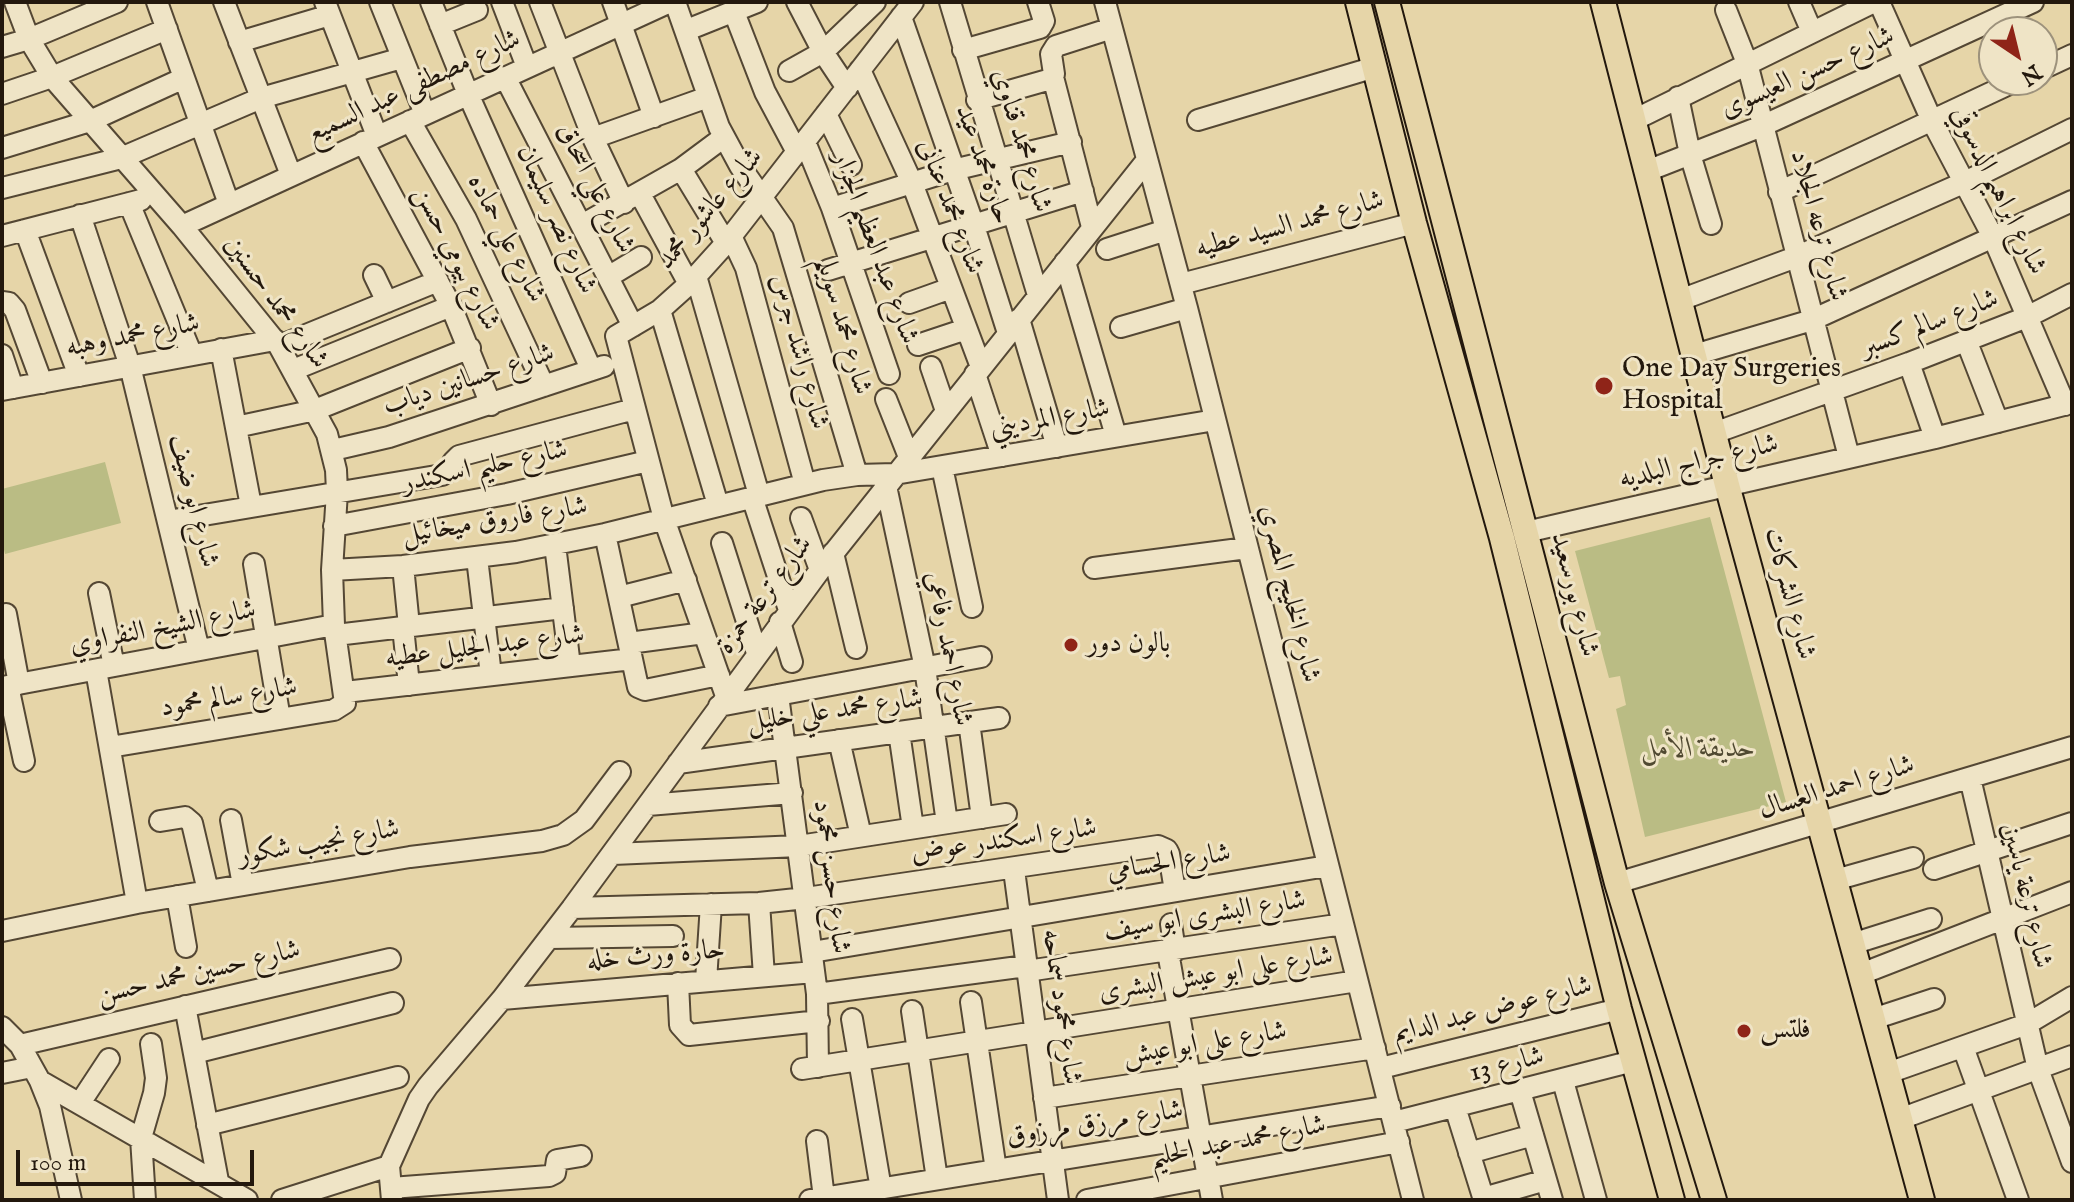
<!DOCTYPE html>
<meta charset="utf-8">
<style>
body{margin:0}
#map{position:relative;width:2074px;height:1202px;overflow:hidden;background:#e6d5a8;font-family:"IM FELL English",serif}
canvas{display:block}
.frame{position:absolute;inset:0;border:4px solid #23180d;pointer-events:none}
.north{position:absolute;left:1978px;top:16px;width:80px;height:80px;box-sizing:border-box;background:#efe4c6;border:2px solid #9d927c;border-radius:50%;rotate:145deg;font-size:22px;font-weight:700;line-height:32px;text-align:center;color:#23180d}
.north::after{content:'';display:block;margin:auto;width:28px;height:36px;background:#8f2418;clip-path:polygon(50% 0,100% 100%,50% 72%,0 100%)}
.scale{position:absolute;left:16px;top:1150px;width:238px;height:36px;box-sizing:border-box;border:4px solid #23180d;border-top:0;padding-left:10px;font-size:24px;line-height:28px;white-space:nowrap;color:#23180d;-webkit-text-stroke:6px #efe4c6;paint-order:stroke}
</style>
<div id="map">
<canvas width="2074" height="1202"></canvas>
<div class="frame"></div>
<div class="north">N</div>
<div class="scale">100 m</div>
</div>
<script>
const ctx = document.querySelector('canvas').getContext('2d');
ctx.lineJoin = 'round';
function fill(path, color) { ctx.fillStyle = color; ctx.fill(path, 'evenodd'); }
const poly = rows => new Path2D(rows.map(r => 'M' + r).join(''));
function trace(path, color, width, dash) { ctx.strokeStyle = color; ctx.lineWidth = width; ctx.lineCap = dash ? 'butt' : 'round'; ctx.setLineDash(dash || []); ctx.stroke(path); }
function drawText(font, color, halo, rows, align = 'center') {
  ctx.font = font + ' "IM FELL English",Amiri,serif'; ctx.lineWidth = 6; ctx.setLineDash([]); ctx.textBaseline = 'middle'; ctx.strokeStyle = halo; ctx.fillStyle = color; for (const [text, x, y, turn = 0] of rows) {
    ctx.save(); ctx.translate(x, y); ctx.rotate((+turn || 0) * Math.PI / 180); ctx.textAlign = isNaN(turn) ? turn : align; if (halo) ctx.strokeText(text, 0, 0); ctx.fillText(text, 0, 0); ctx.restore();
  }
}
fill(poly([
 [105,462,121,523,5,554,2,541,2,489],
 [1710,517,1786,802,1645,837,1616,709,1626,705,1620,676,1609,678,1575,551]
]), '#babc84');
const minor = poly([
 [15,2,29,39,52,77,182,226,279,346,327,434,336,470,337,492,332,570,334,625,345,703,334,710,110,747],
 [157,2,229,204],
 [224,2,291,175],
 [325,2,377,136],
 [380,2,425,114],
 [431,2,468,94,591,369],
 [502,2,527,67],
 [540,2,593,138,624,203],
 [613,2,654,117],
 [675,2,719,127,740,166,783,228,857,475],
 [797,2,823,52,847,88],
 [950,2,1038,295],
 [1105,2,1187,308,1413,1200],
 [1799,2,1812,32],
 [1879,2,1932,121,1993,237,2065,405],
 [1726,10,1747,63,1849,457],
 [734,12,765,92,797,152],
 [901,17,974,226,1008,333],
 [440,25,477,10],
 [687,30,757,2],
 [239,42,330,15],
 [2,47,29,39,117,2],
 [963,50,1040,28,1044,21,1038,2],
 [2042,69,2072,55],
 [860,70,912,183,981,367],
 [789,71,823,52,875,2],
 [505,77,633,326],
 [1053,77,1092,227],
 [2,94,52,77,167,29],
 [1678,97,1690,154,1711,224],
 [977,100,1051,79,1054,74,1051,54,1056,46,1112,28],
 [826,114,851,165],
 [1198,120,1375,67],
 [1634,120,1874,2],
 [410,121,466,219,544,386],
 [593,138,708,97],
 [363,142,451,306,491,405],
 [805,142,832,208,889,374],
 [2,148,90,121,184,78],
 [681,169,726,243],
 [1647,171,1762,126,2033,2],
 [2,188,121,158,261,98,402,58],
 [1779,192,2018,80],
 [640,194,689,284],
 [129,203,192,355],
 [832,208,953,170,1071,142],
 [80,215,130,366,199,650],
 [582,225,681,169,724,137],
 [182,226,670,2],
 [25,230,79,376],
 [2,236,141,200],
 [731,236,746,268,805,484],
 [1107,249,1166,230],
 [1065,262,1116,436],
 [828,270,1083,191],
 [374,275,387,302],
 [696,276,759,495],
 [608,277,641,257],
 [1181,284,1414,223],
 [1680,300,1796,257,1963,183,2072,129],
 [2,302,9,303,15,310,42,383],
 [909,303,951,288],
 [660,310,718,505],
 [1019,319,1057,447],
 [1121,327,1187,308],
 [1966,340,1998,422],
 [918,345,966,329],
 [279,346,438,281],
 [221,349,251,506],
 [2,355,13,388],
 [1694,355,1812,320,2072,201],
 [1909,363,1935,438],
 [931,367,946,411],
 [293,370,451,306],
 [975,374,1002,456],
 [2,390,275,340],
 [886,399,909,457],
 [236,427,315,410,470,348],
 [1714,433,1909,363,2027,317,2072,294],
 [333,450,389,437,604,366],
 [942,467,972,607],
 [886,486,925,668,947,823],
 [752,497,789,610],
 [801,518,820,570],
 [168,521,442,475,451,470,453,462,459,456,634,409],
 [334,526,507,494,648,461],
 [1526,532,1935,438,2072,403],
 [605,534,638,687,645,690,719,675],
 [722,543,757,653],
 [555,545,570,666],
 [833,553,856,648],
 [477,558,491,675],
 [254,564,280,719],
 [403,566,409,626],
 [1094,568,1247,548],
 [332,570,403,566,516,552,605,534,823,480,857,475,895,474,1215,420],
 [99,593,114,666],
 [619,597,686,580],
 [6,614,19,684],
 [780,622,792,662],
 [403,627,409,685],
 [336,635,563,608],
 [629,643,704,633],
 [96,670,137,903],
 [8,686,24,761],
 [2,687,334,625],
 [345,692,632,659],
 [778,695,817,994,818,1067],
 [726,696,664,519,616,336,660,310,689,284,726,243,913,2],
 [719,706,981,657],
 [969,722,982,818],
 [899,732,913,828],
 [839,740,861,836],
 [678,763,999,718],
 [1970,778,2038,1069,2072,1162],
 [648,805,792,793],
 [231,820,243,885],
 [160,821,185,817,192,823,208,891],
 [613,854,799,846,1006,814],
 [1934,869,2072,823],
 [1014,870,1058,1200],
 [1835,880,1913,858],
 [1617,883,2072,747],
 [177,896,186,947],
 [759,903,764,976],
 [572,908,759,903,806,898,1158,846,1167,850,1169,854,1175,891],
 [1171,924,1175,951],
 [2,931,137,903,410,857,542,841,563,835,584,820,620,772],
 [550,938,673,936],
 [1852,944,1931,919],
 [812,952,1327,866],
 [1168,952,1212,1200],
 [1027,971,1343,924],
 [1861,974,2072,892],
 [706,981,711,904],
 [678,983,680,1025,689,1035,819,1021],
 [817,994,1026,966],
 [502,999,814,972],
 [971,1002,996,1170],
 [185,1006,218,1181],
 [912,1011,937,1179],
 [852,1019,881,1189],
 [1873,1019,1934,999],
 [2,1027,20,1045,40,1081,50,1106,71,1200],
 [20,1045,390,959],
 [1963,1047,2018,1200],
 [194,1053,393,1003],
 [1381,1068,1619,1009],
 [802,1069,1357,981],
 [2,1073,32,1067],
 [1888,1073,2027,1024,2072,997],
 [40,1081,247,1200],
 [1563,1081,1596,1200],
 [1520,1091,1552,1200],
 [1044,1098,1375,1048],
 [80,1103,109,1059],
 [1455,1107,1484,1200],
 [1900,1119,2072,1056],
 [1394,1122,1633,1061],
 [207,1125,398,1077],
 [817,1141,824,1198],
 [1469,1153,1533,1135],
 [391,1188,549,1176,555,1173,557,1160,581,1156],
 [1483,1198,1546,1180],
 [145,1200,141,1138,154,1093,156,1078,151,1044],
 [282,1200,389,1166],
 [392,1200,389,1166,419,1099,428,1086,502,999,572,908,820,570,1147,160],
 [810,1200,1390,1106],
 [1087,1200,1399,1142]
]);
const major = poly([
 [1358,2,1414,223,1502,538,1619,1009,1672,1200],
 [1387,2,1617,883,1714,1200],
 [1603,2,1727,485,1922,1200]
]);
trace(minor, '#544734', 24);
trace(major, '#23180d', 28);
trace(minor, '#efe4c6', 20);
trace(major, '#e6d5a8', 24);
for (const [x, y, r, color] of [
 [1604,386,10,"#8f2418"],
 [1071,645,8,"#8f2418"],
 [1744,1031,8,"#8f2418"]
]) { const dot = new Path2D(); dot.arc(x, y, r, 0, 2 * Math.PI); ctx.fillStyle = color; ctx.fill(dot); trace(dot, '#efe4c6', 3); }
drawText('28px', '#23180d', '#efe4c6', [
 ["شارع حسن العيسوى",1808,74,-24],
 ["شارع مصطفى عبد السميع",414,88,-25],
 ["شارع محمد قناوي",1020,141,73],
 ["حارة محمد عيد",982,165,71],
 ["شارع علي اسحاق",594,189,63],
 ["شارع ابراهيم الدسوقي",1997,191,64],
 ["شارع محمد عنانى",949,207,69],
 ["شارع عاشور محمد",711,210,-50],
 ["شارع نصر سليمان",555,220,66],
 ["شارع محمد السيد عطيه",1290,226,-15],
 ["شارع ترعه الجلاد",1817,226,75],
 ["شارع علي حماده",505,239,63],
 ["شارع عبد العظيم الجزار",874,248,70],
 ["شارع بيومي حسن",455,259,63],
 ["شارع محمد حسنين",275,303,54],
 ["شارع سالم كسبر",1930,325,-21],
 ["شارع محمد سويلم",842,326,74],
 ["شارع محمد وهبه",133,337,-11],
 ["شارع راشد جرس",798,352,75],
 ["شارع حسانين دياب",469,381,-18],
 ["شارع المرديني",1050,420,-10],
 ["شارع جراج البلديه",1699,463,-13],
 ["شارع حليم اسكندر",485,468,-12],
 ["شارع ابو ضيف",192,501,76],
 ["شارع فاروق ميخائيل",495,522,-9],
 ["شارع الخليج المصري",1288,594,76],
 ["شارع الشركات",1788,594,75],
 ["شارع بورسعيد",1573,595,76],
 ["شارع ترعة حمزة",766,596,-53],
 ["شارع الشيخ النفراوي",163,629,-11],
 ["شارع عبد الجليل عطيه",485,648,-7],
 ["شارع احمد رفاعي",947,649,79],
 ["شارع سالم محمود",229,699,-9],
 ["شارع محمد علي خليل",835,712,-8],
 ["شارع احمد العسال",1837,789,-17],
 ["شارع اسكندر عوض",1004,842,-8],
 ["شارع نجيب شكور",319,844,-10],
 ["شارع الحسامي",1169,864,-9],
 ["شارع حسن محمود",830,877,83],
 ["شارع ترعة ياسين",2025,896,77],
 ["شارع البشرى ابو سيف",1205,917,-9],
 ["حارة ورث خله",656,957,-5],
 ["شارع حسين محمد حسن",199,974,-13],
 ["شارع على ابو عيش البشرى",1216,976,-9],
 ["شارع محمود سماحه",1060,1007,82],
 ["شارع عوض عبد الدايم",1493,1011,-14],
 ["شارع على ابو عيش",1205,1045,-9],
 ["شارع 13",1507,1066,-14],
 ["شارع مرزق مرزوق",1095,1125,-9],
 ["شارع محمد عبد الحليم",1238,1143,-11]
]);
drawText('28px', '#23180d', '#efe4c6', [
 ["One Day Surgeries",1622,370],
 ["Hospital",1622,402],
 ["بالون دور",1087,645],
 ["فلتس",1760,1031]
], 'left');
drawText('italic 28px', '#504931', '#efe4c6', [
 ["حديقة الأمل",1698,750]
]);
</script>
